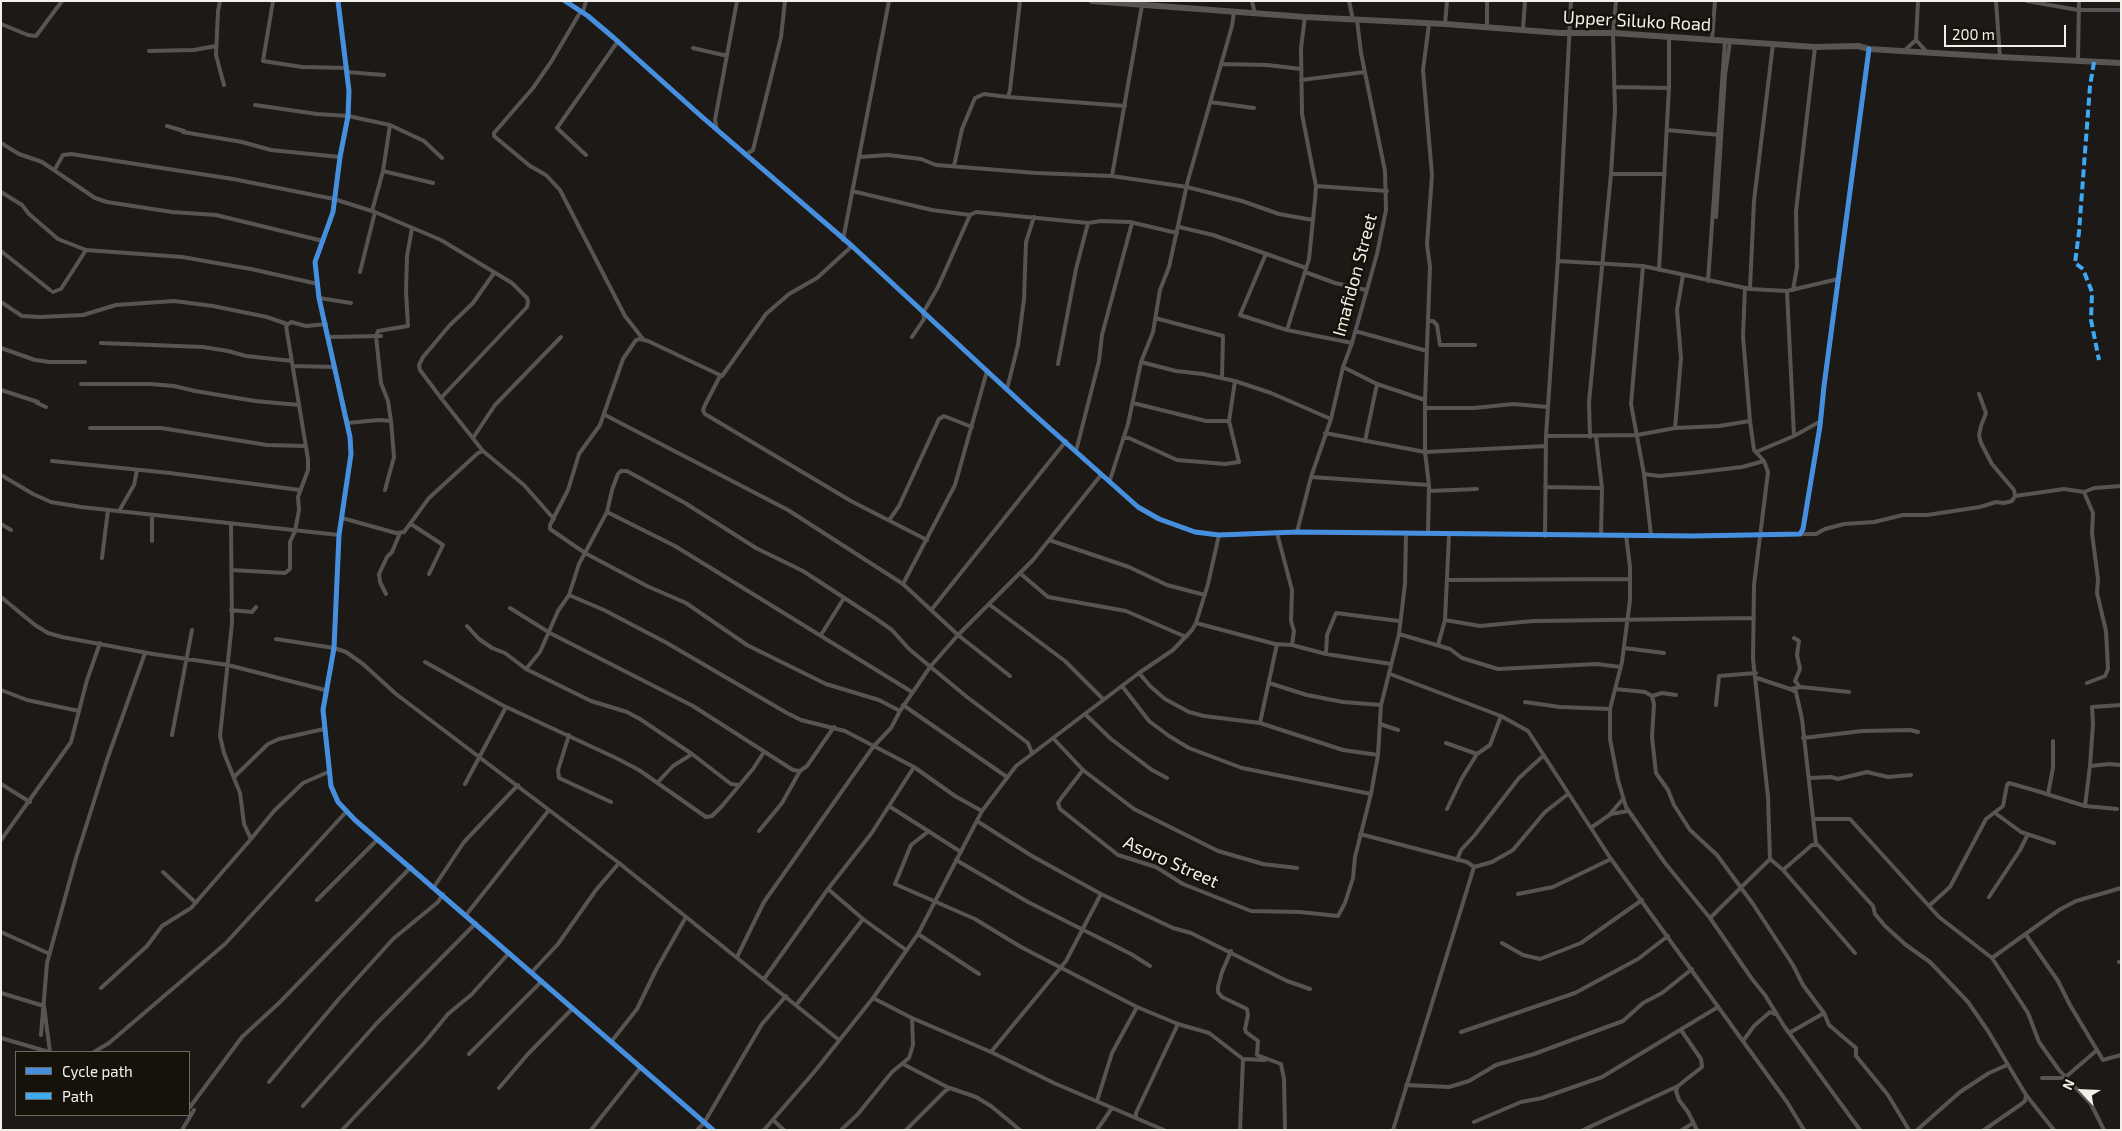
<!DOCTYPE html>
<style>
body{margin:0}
#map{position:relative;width:2122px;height:1131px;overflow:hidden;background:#1c1916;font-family:"Exo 2",sans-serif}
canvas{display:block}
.frame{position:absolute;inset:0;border:2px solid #f3efe9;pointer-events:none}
.legend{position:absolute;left:15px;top:1051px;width:175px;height:65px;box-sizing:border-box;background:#161109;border:1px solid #6e6a63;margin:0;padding:6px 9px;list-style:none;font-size:15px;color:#f3efe9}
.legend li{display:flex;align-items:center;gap:10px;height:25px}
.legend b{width:25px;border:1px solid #6e6a63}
.north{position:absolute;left:2057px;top:1066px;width:50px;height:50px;-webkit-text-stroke:4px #161109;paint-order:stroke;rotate:295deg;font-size:14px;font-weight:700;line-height:20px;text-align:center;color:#f3efe9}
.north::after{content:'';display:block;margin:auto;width:18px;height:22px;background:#f3efe9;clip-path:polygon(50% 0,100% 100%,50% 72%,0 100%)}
.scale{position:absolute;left:1944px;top:25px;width:122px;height:22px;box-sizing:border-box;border:2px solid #f3efe9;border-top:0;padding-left:6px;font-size:15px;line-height:18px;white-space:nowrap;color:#f3efe9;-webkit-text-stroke:4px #161109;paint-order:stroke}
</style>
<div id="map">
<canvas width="2122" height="1131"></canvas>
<div class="frame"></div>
<ul class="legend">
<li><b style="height:6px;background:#468fdf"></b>Cycle path</li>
<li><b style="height:6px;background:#3fa9f5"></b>Path</li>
</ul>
<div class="north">N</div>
<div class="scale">200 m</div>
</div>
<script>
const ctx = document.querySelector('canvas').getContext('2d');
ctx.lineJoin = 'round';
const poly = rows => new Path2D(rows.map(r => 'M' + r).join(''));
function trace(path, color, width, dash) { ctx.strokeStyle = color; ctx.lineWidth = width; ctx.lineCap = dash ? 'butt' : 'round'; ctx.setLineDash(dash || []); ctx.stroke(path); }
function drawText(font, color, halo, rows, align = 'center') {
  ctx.font = font + ' "Exo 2",sans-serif'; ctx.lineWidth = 5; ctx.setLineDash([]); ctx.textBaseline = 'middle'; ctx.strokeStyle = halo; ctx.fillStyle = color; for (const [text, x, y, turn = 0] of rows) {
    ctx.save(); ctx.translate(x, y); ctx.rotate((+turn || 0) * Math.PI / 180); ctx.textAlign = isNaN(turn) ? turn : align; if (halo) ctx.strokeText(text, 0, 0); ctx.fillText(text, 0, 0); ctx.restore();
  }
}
trace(poly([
 [220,1,218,11,216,55,224,85],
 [273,1,263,61,302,67,347,68],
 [338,1,349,91,348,116,340,157,333,212,315,262,319,298,350,437,351,454,339,535,334,648,323,710,331,786,338,802,355,820,713,1130],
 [565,1,588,16,614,38,701,116,852,246,1028,409,1138,507,1159,519,1195,532,1219,535,1297,532,1693,536,1800,534,1803,529,1820,426,1824,386,1869,49],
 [1252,1,1255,14],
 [1349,1,1353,20],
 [1918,1,1916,40,1926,51],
 [1996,1,2000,57],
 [2027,1,2078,10,2121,10],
 [581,11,551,62,533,88,494,133,494,136,530,166,546,175,560,190,625,316,643,339],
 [583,12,586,1],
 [1305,17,1301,48,1302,114,1316,186,1315,200,1309,259,1287,330,1352,343],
 [1,24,28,35,36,36,62,1],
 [1445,24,1447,1],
 [1487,27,1487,1],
 [1523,29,1525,1],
 [1712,40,1715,1],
 [693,48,723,55,727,55,737,1],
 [1905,50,1916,40],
 [149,51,194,50,216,46],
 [2078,60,2079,1],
 [1221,64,1267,65,1301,69],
 [347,72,384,75],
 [1301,80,1365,72],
 [1615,87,1669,88],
 [1008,97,1125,106],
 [1210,102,1254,108],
 [255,105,317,114,348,116,390,125,424,141,442,158],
 [167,126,184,131],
 [717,130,715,120,727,55],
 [1667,130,1720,135],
 [183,132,242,142,271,150,340,157],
 [1,143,19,154,42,162,95,198,107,202,172,212,216,215,323,241],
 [586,155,557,128,618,41],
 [745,155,753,150,781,37,785,1],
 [859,157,888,155,921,159,936,165,1036,173,1112,176,1187,187,1242,201,1279,214,1313,220],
 [954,166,962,129,975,98,984,94,1008,97,1010,90,1020,1],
 [55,169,63,155,71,154,233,179,334,199,375,212,441,240,512,283,527,298,528,302,527,307,441,398],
 [383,171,433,183],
 [1611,174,1665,174],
 [1112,176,1142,5],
 [1316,186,1387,191],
 [852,191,932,210,970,215],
 [1,192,22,205,29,214,58,239,86,250,182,257,251,269,318,284],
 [372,211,383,171,390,125],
 [1716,217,1725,75,1730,42],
 [1179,227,1213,235,1306,268],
 [843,240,889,1],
 [852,246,817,278,789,294,766,314,722,376,648,341,640,339,636,340,623,359,600,425,579,454,568,490,550,525,550,529,585,553,647,586,686,603,747,645,826,684,879,700,900,711],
 [1,251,50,290],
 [1265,256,1240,315,1287,330],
 [1558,261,1643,266,1750,289,1787,291],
 [1643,266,1631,404,1644,474,1659,476,1692,473,1742,467,1764,461],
 [1659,270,1669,88,1669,37],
 [360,272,375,212],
 [1305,272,1335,283,1366,290],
 [1708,281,1725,41],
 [1750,289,1754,201,1773,44],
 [1793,290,1797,267,1796,211,1815,47],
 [53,292,61,289,86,250],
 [319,298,351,303],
 [1,302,22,316,40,317,83,315,116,305,174,301,213,306,267,317,287,324],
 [1155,318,1223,336,1222,378],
 [1428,321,1433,321,1437,325,1440,345,1475,345],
 [1355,331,1427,351],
 [328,337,381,336],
 [912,337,924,319,923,313,938,287,970,215,976,212,1088,223,1101,221,1130,222,1177,233],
 [101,343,203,347,228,351,246,356,292,361],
 [1,348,35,360,50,362,85,362],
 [1141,362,1176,371,1203,374,1235,381,1271,393,1331,419],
 [1058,364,1076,269,1088,223],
 [293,366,335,367],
 [1343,367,1377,384,1425,400],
 [720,376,705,405,703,410,705,414,851,501,927,540],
 [81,384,150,384,174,386,195,391,255,401,299,405],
 [1007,389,1018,345,1024,299,1026,242,1034,217],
 [1,390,38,402],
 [37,403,46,407],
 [1133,403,1206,421,1229,421],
 [1425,408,1474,408,1513,404,1548,407],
 [605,415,788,510,903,584,958,635,1010,676],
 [347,423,379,420,391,421,388,401,381,383,376,336,378,331,408,326,406,291,407,256,412,228],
 [90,428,161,428,267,445,306,446],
 [1675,428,1681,358,1677,310,1683,275],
 [1325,433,1425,452,1546,446],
 [1546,436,1637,435,1675,428,1719,426,1750,421,1743,336,1745,288],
 [1794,436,1787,291,1838,279],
 [1590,437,1589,402,1611,174,1615,111,1613,33,1616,1],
 [1596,437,1602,488,1601,535],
 [473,438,495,405,561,337],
 [1123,438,1129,438,1177,460,1225,464,1239,462,1229,421,1235,381],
 [1365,441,1377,384],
 [483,451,441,398,420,370,419,365,423,357,450,325,473,303,494,273],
 [1076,451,1099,361,1102,335,1132,223],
 [1756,452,1794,436,1821,421],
 [52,461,170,473,300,490],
 [1644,474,1651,535],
 [1,475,33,494,51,502,81,507,339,535],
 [1311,477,1429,485],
 [1110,480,1128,424,1141,362,1153,332,1160,290,1169,267,1188,180,1232,26,1234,12],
 [1545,487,1602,488],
 [385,490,394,457,391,421],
 [1429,491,1477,489],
 [2015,496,2064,489,2084,492],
 [119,511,134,485,137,470],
 [607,512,675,546,912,692],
 [152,516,152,541],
 [342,518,396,533,404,532,429,498,478,453,483,451,524,485,554,519],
 [890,519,899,506,939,419,944,416,972,427],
 [1,524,11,530],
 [411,524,443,545,429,574],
 [231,525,232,623,220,736,224,753,240,793,244,824,251,839,274,811,303,783,328,772],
 [1297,532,1311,477,1331,419,1343,367,1352,343,1377,254,1386,210,1385,171,1361,53,1357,20],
 [1277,533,1292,590,1291,621,1294,631,1292,645],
 [1428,534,1429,485,1425,452,1425,400,1430,267,1427,244,1432,175,1423,70,1429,24],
 [1800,534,1816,534,1825,529,1844,524,1874,522,1903,515,1927,515,1980,507,1996,502,2004,503,2012,501,2015,496,2014,490,1992,464,1981,443,1979,435,1981,426,1986,413,1979,394],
 [1626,535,1630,567,1630,600,1622,662,1610,709,1610,739,1618,780,1626,807,1665,863,1710,918,1752,979,1765,995,1784,1026,1860,1130],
 [1545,536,1546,436,1558,258,1571,1],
 [1049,540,1129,567,1167,585,1205,595],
 [102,558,108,510],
 [231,570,285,573,290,569,290,542,295,531,299,510,298,497,308,470,308,459,286,326,291,322,306,326,326,324],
 [1021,574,1048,597,1126,611,1186,637],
 [1448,580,1630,579],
 [903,584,955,485,987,371],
 [386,594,380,582,379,574,387,557,392,552,400,533],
 [1,597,35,625,48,633,62,637,153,654,228,665,325,690],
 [990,605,1065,661,1103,699],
 [510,608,550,633,693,706,793,770,800,771,807,766,834,727],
 [932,609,1066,441],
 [231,610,252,612,256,607],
 [1445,620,1480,626,1533,621,1754,618],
 [1196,623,1275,644,1292,645,1326,654,1391,664],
 [467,626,479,639,492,648,505,653,526,669,591,701,627,712,640,719,692,754,731,784,739,785],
 [1399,634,1450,649,1462,658,1498,669,1597,664,1620,667],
 [821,635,844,598],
 [1794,638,1799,641,1797,655,1800,669,1795,681,1800,687],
 [276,639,334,648,346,652,363,664,396,694,619,863,839,1040],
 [1438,645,1445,620,1449,535],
 [1624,648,1664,653],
 [1326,654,1327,635,1336,613,1399,621],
 [425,662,502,705,616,758,639,770,706,817,712,816,722,806,753,769,764,752],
 [526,669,540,652,558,611,569,595],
 [1139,673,1150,686,1165,699,1189,712,1204,716,1260,723,1343,750,1378,755],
 [1390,674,1501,716,1528,731,1611,859,1787,1102,1804,1130],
 [1757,678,1790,689,1801,687,1849,692],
 [1269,683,1307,695,1343,702,1381,705],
 [2087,683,2105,676,2108,669,2106,631,2097,593,2098,579,2092,533,2093,513,2084,492,2094,488,2121,486],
 [1122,686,1149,721,1169,736,1189,748,1242,768,1371,794],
 [1615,689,1645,692,1652,696,1654,704,1652,737,1656,773,1668,790,1674,805,1690,830,1717,855,1753,904,1793,965,1803,985,1824,1013,1829,1025,1856,1048,1856,1056,1888,1095,1909,1130],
 [1790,689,1796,692,1802,719,1816,844],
 [1,690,27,700,79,711],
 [1652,696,1662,693,1676,695],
 [1525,702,1560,707,1610,709],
 [903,705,1007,777],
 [1716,705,1719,676,1756,673],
 [1085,714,1111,739,1152,770,1167,778],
 [1260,723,1277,644],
 [1380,724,1398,730],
 [172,735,192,630],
 [569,735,558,770,559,778,611,802],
 [1053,738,1083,770,1134,809,1218,851,1263,864,1297,868],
 [1803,738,1862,731,1910,730,1918,732],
 [1446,743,1477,754],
 [2090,766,2093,724,2092,707,2121,705],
 [1083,770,1062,797,1058,803,1060,809,1118,855,1156,867,1183,884,1251,911,1300,912,1338,916,1345,903,1353,878,1355,857,1371,794,1378,755,1381,705,1399,634,1405,584,1406,534],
 [234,777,268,744,279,739,324,729],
 [1809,778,1831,777,1838,779,1867,772,1888,777,1911,775],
 [657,783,673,766,692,754],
 [1,784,30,802],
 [465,784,506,707],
 [2048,794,2053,768,2053,741],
 [889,806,961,852],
 [2085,806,2117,809],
 [1447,809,1462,778,1477,754,1490,745,1501,716],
 [982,811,955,796,914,767,845,731,801,720,787,713,667,643,604,610,569,595,579,564,607,512,612,490,618,474,621,471,627,471,685,503,756,548,803,571,875,618,892,630,909,649,967,697,1028,743,1032,753],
 [1995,813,2021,832,2054,843],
 [1610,814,1623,799],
 [1814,819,1850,819,1939,917,1992,958,2028,1013,2039,1042,2059,1070,2091,1104,2104,1130],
 [977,821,1032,856,1101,894,1173,928,1191,933,1287,981,1310,989],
 [1592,827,1611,814,1628,811],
 [759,831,782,803,800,771],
 [929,831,911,845,895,884,975,919,1021,947,1137,1007,1178,1024,1209,1033,1243,1059,1265,1060],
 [1360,834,1467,862,1474,867],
 [1,840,71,742,87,680,100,643],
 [1770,859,1783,870,1855,953],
 [956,860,1028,902,1131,954,1150,966],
 [1457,860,1461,850,1474,836,1519,778,1544,755],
 [1783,870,1812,845,1818,845,1873,906,1875,914,1885,926,1906,945,1930,962,1968,1002,1988,1031,2026,1095,2054,1130],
 [163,872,196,903],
 [434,887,464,842,518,785],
 [828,889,863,919,906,950],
 [1518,894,1553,887,1611,859],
 [1989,897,2020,850,2028,834],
 [317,900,378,839],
 [1930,905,1950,887,1986,819,2003,806,2007,785,2009,783,2037,791,2085,806,2090,766,2109,764,2121,765],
 [466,915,549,810],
 [1710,918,1770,859,1768,797,1753,659,1754,585,1768,472,1764,461,1754,450,1750,421],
 [1,932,50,954],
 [918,934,979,974],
 [2026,935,2058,981,2070,1005,2103,1060,2121,1055],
 [1502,943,1523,955,1540,959,1581,943,1642,900],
 [1231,951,1222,972,1218,987,1218,992,1222,997,1247,1009,1248,1015,1245,1029,1246,1032,1258,1041,1257,1055,1281,1064,1284,1079,1285,1130],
 [737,957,764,902,873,747,891,728,900,711,930,667,958,635,1033,560,1101,475],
 [1992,958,2059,910,2076,901,2121,888],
 [2119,962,2121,962],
 [531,973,558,944,596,890,619,863],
 [764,979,828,889,871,834,914,767],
 [101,988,147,946,162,926,191,908,251,839],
 [1,993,44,1006,50,1052],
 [873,998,912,1018,991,1052,1054,1083,1164,1130],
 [797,1004,863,919],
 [1787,1031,1791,1032,1824,1013],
 [1461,1032,1575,993,1638,959,1668,936],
 [41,1035,47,963,76,858,107,760,145,653],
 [1,1038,49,1052],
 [1743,1041,1754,1026,1770,1012,1777,1015],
 [611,1042,637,1009,656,970,686,917],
 [94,1052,109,1043,225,944,346,812],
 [991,1052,1066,961,1101,894],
 [469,1054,542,981],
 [903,1064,949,1088],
 [2042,1078,2061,1078,2068,1075,2097,1050],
 [269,1082,338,1000,393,939,438,902,443,894],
 [1406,1085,1449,1087,1469,1081,1496,1065,1534,1054,1623,1021,1643,1003,1662,993,1692,969],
 [1678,1086,1676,1091,1679,1100,1688,1112,1697,1130],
 [499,1088,528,1054,573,1008],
 [1097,1101,1112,1053,1137,1007],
 [303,1106,377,1023,476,923],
 [190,1107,242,1037,279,1003,411,867],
 [1136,1118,1136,1113,1178,1024],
 [773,1120,784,1130],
 [1474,1122,1521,1102,1542,1098,1602,1077,1718,1007],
 [182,1130,194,1110],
 [342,1130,425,1042,448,1014,471,995,509,953],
 [591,1130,641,1067],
 [697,1130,704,1123,762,1024,786,996],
 [764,1130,815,1071,873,998,918,934,982,811,1016,766,1139,673,1173,650,1192,630,1196,623,1208,584,1219,535],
 [841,1130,858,1114,892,1072,909,1058,913,1045,912,1018],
 [906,1130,945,1091,950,1088,976,1097,991,1106,1020,1130],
 [1097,1130,1112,1108],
 [1240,1130,1243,1059],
 [1393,1130,1474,867,1492,862,1513,850,1545,812,1568,794],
 [1583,1130,1678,1086,1702,1067,1701,1059,1681,1030],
 [1682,1130,1693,1123],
 [1917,1130,1960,1092,1989,1073,2007,1065],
 [1984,1130,2020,1105,2025,1101,2026,1095]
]), '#575553', 4);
trace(poly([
 [1092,1,1305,17,1445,24,1560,33,1613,33,1815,47,1858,46,1869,49,2000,57,2121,63]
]), '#585553', 6);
trace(poly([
 [2094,62,2090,86,2079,232,2075,263,2083,269,2092,292,2091,320,2099,360]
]), '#3fa9f5', 4, [8, 4]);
trace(poly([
 [338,1,349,91,348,116,340,157,333,212,315,262,319,298,350,437,351,454,339,535,334,648,323,710,331,786,338,802,355,820,713,1130],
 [565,1,588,16,614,38,701,116,852,246,1028,409,1138,507,1159,519,1195,532,1219,535,1297,532,1693,536,1800,534,1803,529,1820,426,1824,386,1869,49]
]), '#468fdf', 5);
drawText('18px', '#f3efe9', '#161109', [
 ["Upper Siluko Road",1637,21,3],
 ["Imafidon Street",1355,275,-75],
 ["Asoro Street",1171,862,24]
]);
</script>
